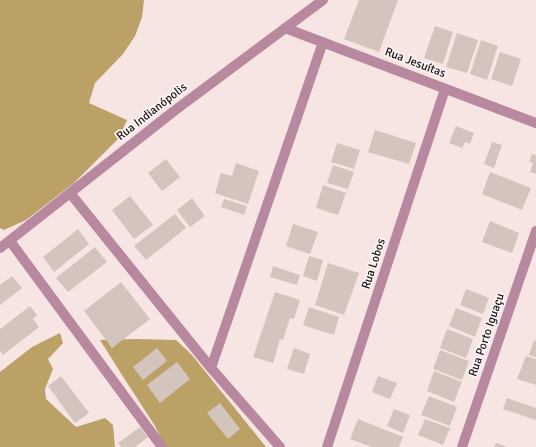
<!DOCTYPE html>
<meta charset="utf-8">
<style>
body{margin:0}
canvas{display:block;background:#f7e5e4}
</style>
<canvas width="536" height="447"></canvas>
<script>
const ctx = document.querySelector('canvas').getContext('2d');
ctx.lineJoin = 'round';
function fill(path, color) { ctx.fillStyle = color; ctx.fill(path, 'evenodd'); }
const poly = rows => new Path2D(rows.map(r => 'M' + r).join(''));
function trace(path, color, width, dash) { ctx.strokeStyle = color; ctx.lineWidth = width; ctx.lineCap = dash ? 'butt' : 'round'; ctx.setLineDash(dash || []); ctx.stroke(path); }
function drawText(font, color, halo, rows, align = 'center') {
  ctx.font = font + ' Signika,sans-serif'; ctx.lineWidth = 3.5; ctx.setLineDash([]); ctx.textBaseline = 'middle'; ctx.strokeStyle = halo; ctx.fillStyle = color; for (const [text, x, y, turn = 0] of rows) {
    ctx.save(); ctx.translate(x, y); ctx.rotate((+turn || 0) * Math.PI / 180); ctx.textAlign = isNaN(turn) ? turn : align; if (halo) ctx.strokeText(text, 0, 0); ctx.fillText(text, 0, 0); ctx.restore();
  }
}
fill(poly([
 [0,0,144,0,142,17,135,36,123,54,95,83,89,103,127,120,119,138,74,183,26,220,4,230,0,228],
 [60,333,63,343,48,359,53,369,45,389,46,399,76,427,105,418,113,425,115,447,0,447,0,372,32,347],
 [138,339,176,340,192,355,266,447,165,447,155,426,122,375,100,340]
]), '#bca167');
fill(poly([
 [359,0,398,0,379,52,344,39],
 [435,26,453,32,443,64,424,58],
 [457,33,478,40,467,73,446,67],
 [481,40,498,46,487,80,470,74],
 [500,52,521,59,512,86,491,79],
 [456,126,474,133,470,144,465,142,462,148,449,143],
 [375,130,416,143,409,164,368,152],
 [492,142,502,145,494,168,484,164],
 [337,143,360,150,354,169,331,162],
 [532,154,536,155,536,174,530,172,533,163,529,162],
 [166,159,180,177,162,191,148,173],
 [236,163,259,171,248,204,215,193,221,173,232,176],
 [333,165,354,172,348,189,327,183],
 [490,172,531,188,522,210,482,194],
 [323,185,346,193,338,215,316,208],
 [130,196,153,225,134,239,112,210],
 [192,198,205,216,190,227,177,210],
 [224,199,247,206,244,215,221,207],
 [175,214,186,228,146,260,134,246],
 [490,221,519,233,512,253,482,242],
 [293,224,318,232,310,254,286,246],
 [78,229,89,244,54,272,43,257],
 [95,247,107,262,68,292,56,278],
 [309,256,323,260,317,281,303,276],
 [328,263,359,273,344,315,315,305],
 [273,266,300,275,297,285,270,277],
 [12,276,22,288,0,305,0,285],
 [121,282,150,319,112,348,84,311],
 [466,289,489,298,483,314,460,305],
 [275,292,300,300,294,319,290,318,283,340,280,339,273,363,253,357],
 [30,306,37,315,33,319,39,327,3,355,0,351,0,329],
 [309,307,339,317,334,335,303,325],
 [456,308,482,318,475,337,449,326],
 [447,329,473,339,466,358,440,348],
 [534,340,536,341,536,357,529,355],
 [157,348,167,361,143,380,133,367],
 [294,348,310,354,304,374,287,369],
 [440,350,469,361,462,380,433,369],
 [526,356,536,359,536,385,517,379],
 [177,362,190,379,160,403,147,385],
 [434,371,462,382,454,402,427,391],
 [61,376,89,413,75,423,48,386],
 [378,376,397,383,390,399,372,392],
 [429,396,457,407,450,426,421,415],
 [507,398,536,408,536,420,503,409],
 [220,403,240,429,228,439,207,413],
 [394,409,410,415,403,433,387,426],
 [358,419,403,437,399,447,372,447,350,439],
 [425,419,450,428,443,445,418,435],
 [140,427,148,437,135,447,121,447,118,443],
 [496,443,507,447,494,447]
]), '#d3c5bd');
trace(poly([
 [285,28,536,123],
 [70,193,211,368,280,447],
 [10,241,162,447],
 [0,248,174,111,323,0],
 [211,368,323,42],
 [327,447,445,89],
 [462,447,536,231]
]), '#b7889e', 10);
drawText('12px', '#1b1615', '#fdf5f5', [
 ["Rua Jesuítas",415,63,21],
 ["Rua Indianópolis",152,112,-38],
 ["Rua Lobos",374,264,-72],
 ["Rua Porto Iguaçu",487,335,-71]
]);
</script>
